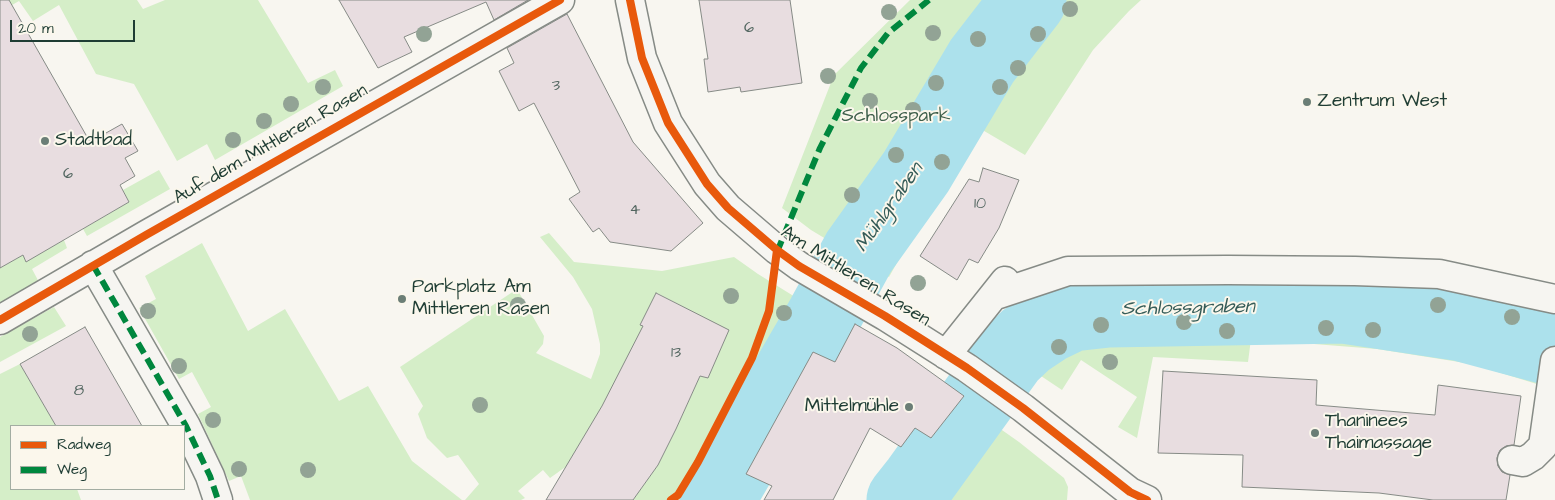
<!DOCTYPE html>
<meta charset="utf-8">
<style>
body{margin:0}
#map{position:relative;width:1555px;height:500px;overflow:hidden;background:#f8f6f0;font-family:"Architects Daughter",sans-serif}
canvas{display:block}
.legend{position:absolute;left:10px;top:425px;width:175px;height:65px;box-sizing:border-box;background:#fbf7ec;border:1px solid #a3ada2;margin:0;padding:6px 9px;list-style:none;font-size:15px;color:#1f3d34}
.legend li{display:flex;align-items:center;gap:10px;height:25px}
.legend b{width:25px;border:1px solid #a3ada2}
.scale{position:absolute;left:10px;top:20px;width:125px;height:22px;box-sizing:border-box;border:2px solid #1f3d34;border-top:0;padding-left:6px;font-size:15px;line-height:18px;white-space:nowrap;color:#1f3d34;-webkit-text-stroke:4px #fbf7ec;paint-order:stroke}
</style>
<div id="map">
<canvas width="1555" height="500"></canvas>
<ul class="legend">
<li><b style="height:6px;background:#e8590c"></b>Radweg</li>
<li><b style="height:6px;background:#00873e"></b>Weg</li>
</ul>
<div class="scale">20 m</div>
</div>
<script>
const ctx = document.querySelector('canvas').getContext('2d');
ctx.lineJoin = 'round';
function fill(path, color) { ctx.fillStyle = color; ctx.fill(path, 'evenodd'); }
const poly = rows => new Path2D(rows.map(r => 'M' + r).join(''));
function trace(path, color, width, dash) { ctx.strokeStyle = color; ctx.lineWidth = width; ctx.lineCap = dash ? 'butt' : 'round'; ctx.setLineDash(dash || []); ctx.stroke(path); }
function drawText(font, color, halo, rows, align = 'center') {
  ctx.font = font + ' "Architects Daughter",sans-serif'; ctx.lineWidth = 4; ctx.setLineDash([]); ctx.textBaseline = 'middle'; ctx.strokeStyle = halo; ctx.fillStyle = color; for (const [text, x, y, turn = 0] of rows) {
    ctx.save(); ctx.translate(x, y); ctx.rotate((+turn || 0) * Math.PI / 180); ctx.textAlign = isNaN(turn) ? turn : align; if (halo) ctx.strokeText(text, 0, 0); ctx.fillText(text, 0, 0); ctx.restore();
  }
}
fill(poly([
 [0,0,137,0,143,9,165,0,258,0,308,83,335,70,343,86,215,160,207,144,177,161,134,84,96,74,59,5,33,21,19,1,0,12],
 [910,0,1141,0,1129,11,1093,50,1025,155,974,125,889,277,811,230,782,208,834,75],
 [159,170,170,189,87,236,83,229,129,202,123,190],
 [549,233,574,262,662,271,734,257,758,274,813,308,786,365,710,500,633,500,658,465,676,429,700,376,708,378,728,331,657,293,640,325,646,328,571,463,550,478,543,470,518,491,525,498,521,500,465,500,479,484,458,455,447,458,427,438,418,414,423,406,400,367,517,289,544,336,543,344,536,353,591,379,600,354,600,344,592,309,573,277,540,237],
 [64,240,67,248,32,269,40,284,0,307,0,268,23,255,27,261],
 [202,243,248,331,285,309,339,401,368,386,412,461,462,500,250,500,241,476,229,481,198,414,211,407,192,372,179,379,139,308,156,299,145,276],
 [1360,284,1436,291,1548,312,1540,385,1472,364,1377,349,1251,339,1248,362,1153,357,1137,438,1118,427,1137,397,1081,360,1062,390,987,340,1013,307,1048,294,1076,287],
 [54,307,66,326,0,362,0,337],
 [20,364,56,426,11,426,11,489,77,489,81,500,0,500,0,374],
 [982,416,1019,442,1064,478,1068,487,1067,500,916,500]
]), '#d5eec8');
trace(poly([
 [717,500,824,316,859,252,916,172,982,61,1029,0],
 [904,500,919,481,1009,356,1026,340,1047,326,1072,314,1108,310,1343,306,1462,324,1555,349]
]), '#ace1ec', 75);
const building = poly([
 [0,0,9,0,90,142,122,124,138,151,125,158,135,176,120,185,129,202,26,262,23,255,0,268,0,0],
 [339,0,528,0,494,20,486,2,404,37,412,52,378,68,339,0],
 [699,0,790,0,802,83,741,92,740,87,708,92,704,59,708,59,699,0],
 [567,14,633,142,703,223,671,251,610,242,599,228,593,232,569,199,580,192,534,103,519,111,499,71,514,63,507,48,567,14],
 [983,168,1019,180,999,228,978,263,969,259,957,280,920,256,969,179,979,182,983,168],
 [656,293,729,330,708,378,700,376,676,429,658,465,633,500,546,500,602,406,643,326,640,325,656,293],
 [855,324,897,348,964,396,931,438,915,428,901,447,870,428,833,500,764,500,772,486,746,474,813,352,835,362,855,324],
 [85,327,142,426,56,426,20,364,85,327],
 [1163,371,1317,380,1316,405,1435,415,1438,385,1521,396,1514,445,1506,446,1500,450,1497,458,1498,466,1502,472,1510,475,1506,500,1433,500,1379,493,1242,487,1243,455,1158,453,1163,371]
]);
fill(building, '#e8dde0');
trace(building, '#868b86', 1);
const minor = poly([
 [630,0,642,58,668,123,707,184,728,208,777,250,799,266,885,316,967,368,1023,408,1130,492,1147,500],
 [93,265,186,426,210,476,218,500],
 [993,296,1068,271,1228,270,1355,271,1439,274,1555,299],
 [0,320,146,235,560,0],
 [946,355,1005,281],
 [1512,460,1523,462,1533,456,1543,446,1555,361]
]);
trace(minor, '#868b86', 31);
trace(minor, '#f6f5f1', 28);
trace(poly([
 [777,252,820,148,861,68,888,33,929,0],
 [93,265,186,426,210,476,218,500]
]), '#00873e', 6, [12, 6]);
trace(poly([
 [630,0,642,58,668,123,707,184,728,208,777,250,799,266,885,316,967,368,1023,408,1130,492,1147,500],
 [0,320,146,235,560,0],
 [671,500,678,495,698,462,752,358,769,311,777,250]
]), '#e8590c', 8);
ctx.fillStyle = '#92a395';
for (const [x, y] of [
 [1070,9],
 [889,12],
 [933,33],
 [424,34],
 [1038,34],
 [978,39],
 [1018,68],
 [828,76],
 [936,83],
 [323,87],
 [1000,87],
 [870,101],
 [291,104],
 [913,110],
 [264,121],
 [233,140],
 [896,155],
 [942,162],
 [852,195],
 [918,283],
 [731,296],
 [518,305],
 [1438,305],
 [148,311],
 [784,313],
 [1512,317],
 [1184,322],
 [1101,325],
 [1326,328],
 [1373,330],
 [1227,331],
 [30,334],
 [1059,347],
 [1110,362],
 [179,366],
 [480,405],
 [213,420],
 [239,469],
 [308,470]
]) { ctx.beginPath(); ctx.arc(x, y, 8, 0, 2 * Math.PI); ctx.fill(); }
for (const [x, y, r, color] of [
 [1307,102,5,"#6b7e76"],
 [45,141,5,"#6b7e76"],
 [402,299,5,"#6b7e76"],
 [909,407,5,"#6b7e76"],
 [1315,433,5,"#6b7e76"]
]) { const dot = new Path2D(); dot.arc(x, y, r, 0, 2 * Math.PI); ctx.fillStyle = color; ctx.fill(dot); trace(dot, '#fbf7ec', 2); }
drawText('16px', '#51655f', null, [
 ["6",749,29],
 ["3",556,87],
 ["6",68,175],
 ["10",980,205],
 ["4",635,211],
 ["13",676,354],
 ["8",79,392]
]);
drawText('19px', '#1f3d34', '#fbf7ec', [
 ["Zentrum West",1317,102],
 ["Stadtbad",55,141],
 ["Parkplatz Am",412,288],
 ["Mittleren Rasen",412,310],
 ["Mittelmühle",899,407,"right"],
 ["Thaninees",1325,422],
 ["Thaimassage",1325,444]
], 'left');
drawText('19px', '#3e5f4b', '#fbf7ec', [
 ["Schlosspark",896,117]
]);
drawText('19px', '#1f3d34', '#fbf7ec', [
 ["Auf dem Mittleren Rasen",271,145,-30],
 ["Am Mittleren Rasen",855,277,32]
]);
drawText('italic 20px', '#355c58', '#fbf7ec', [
 ["Mühlgraben",890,208,-55],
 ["Schlossgraben",1188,309,-1]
]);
</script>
